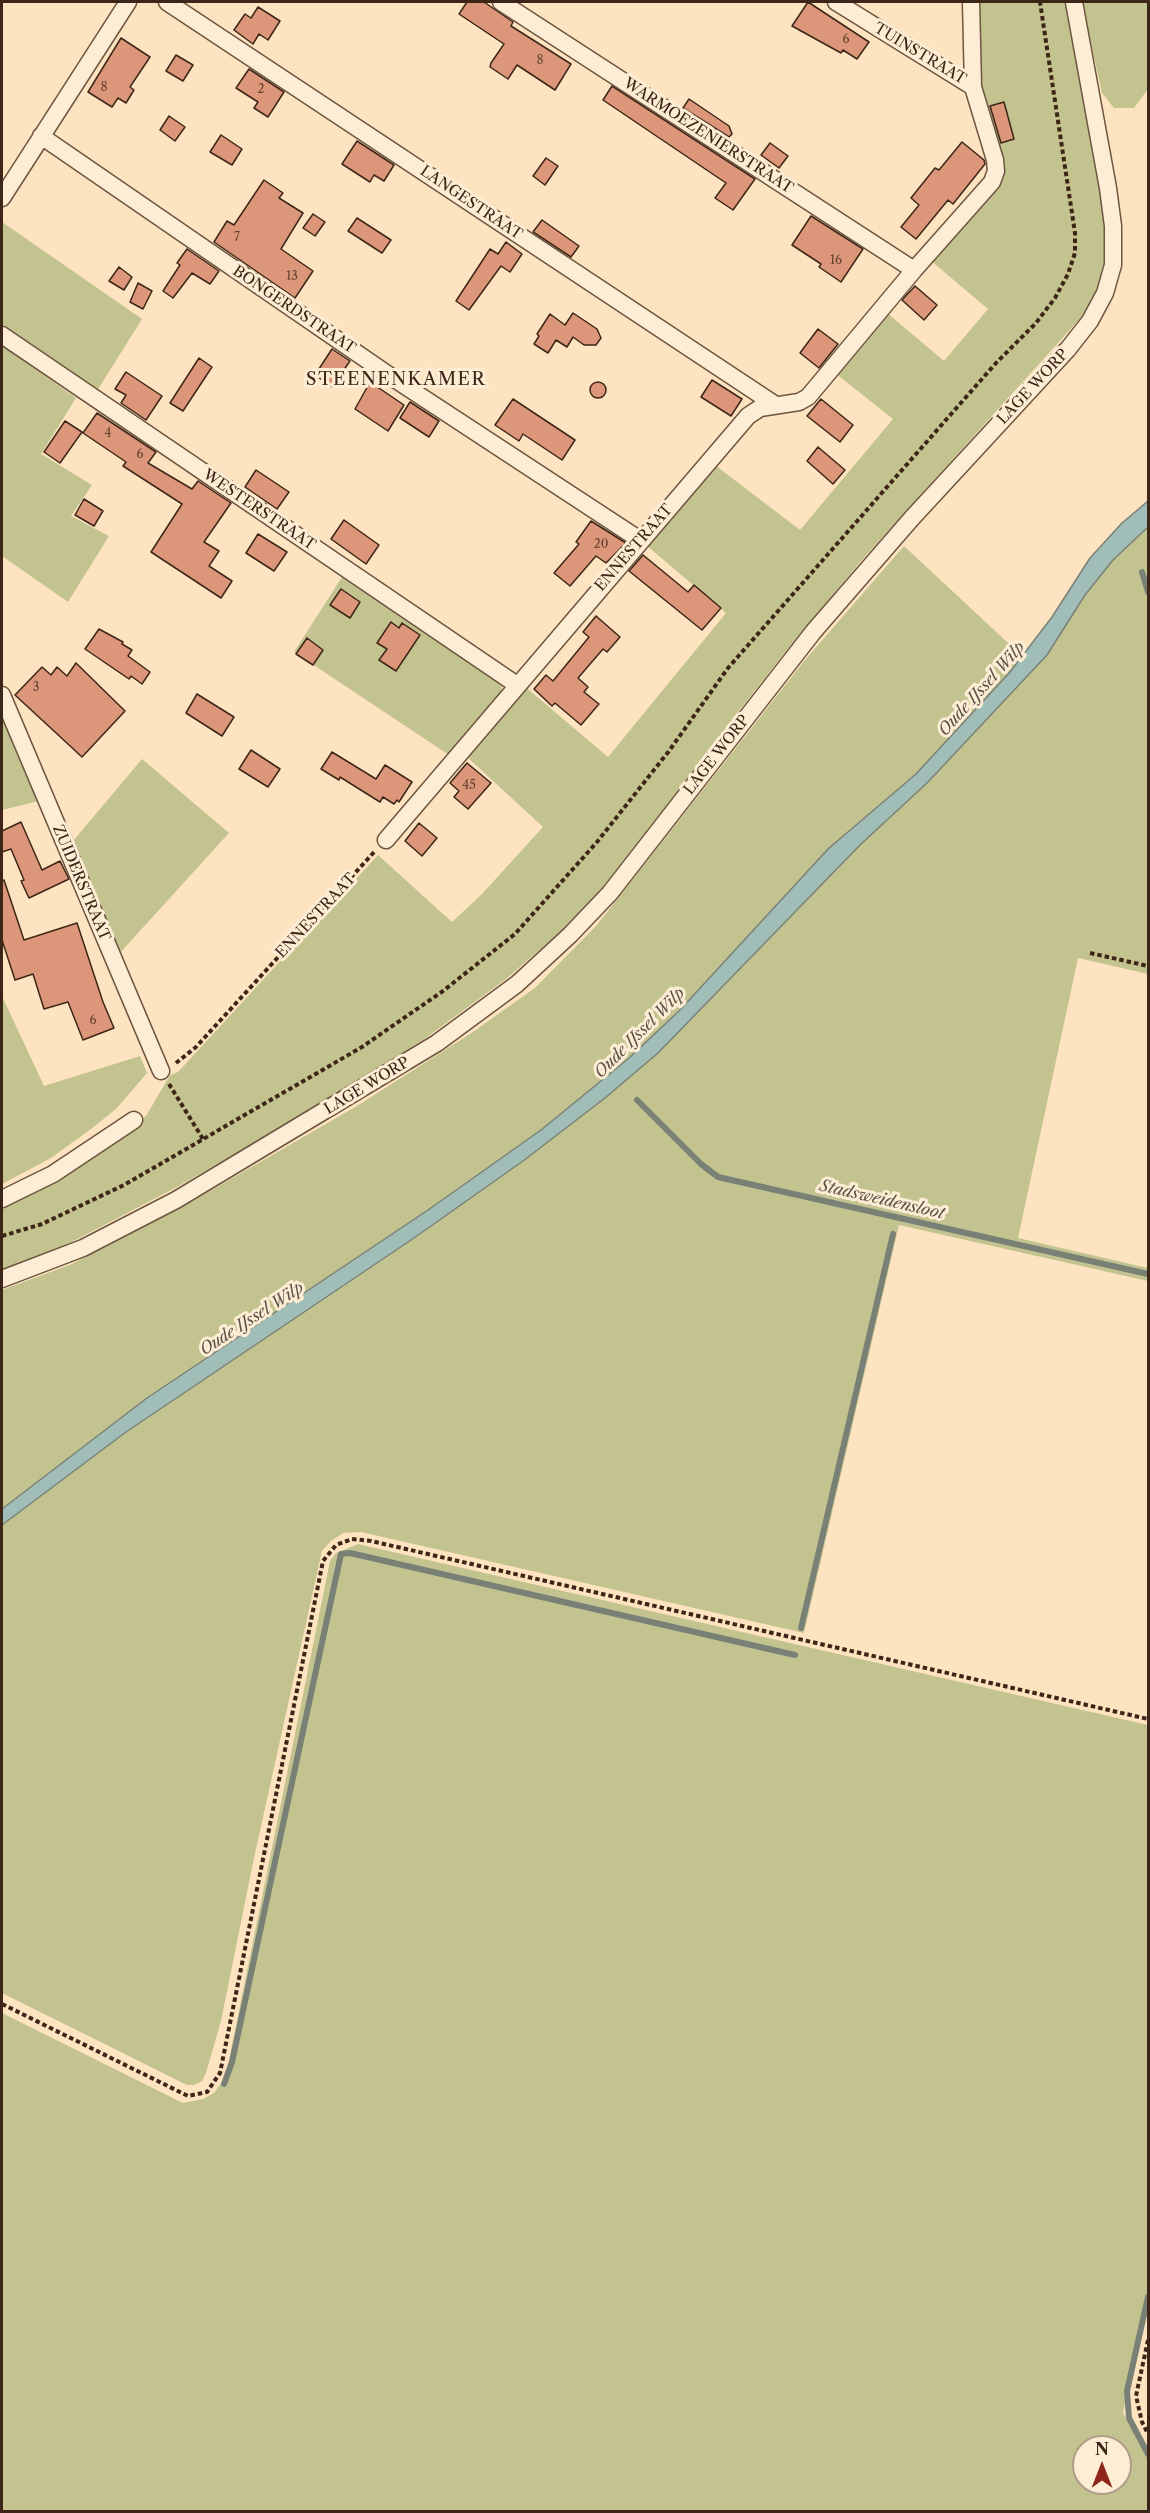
<!DOCTYPE html>
<style>
body{margin:0}
#map{position:relative;width:1150px;height:2513px;overflow:hidden;background:#fde3bf;font-family:"Libre Caslon Text",serif}
canvas{display:block}
.frame{position:absolute;inset:0;border:3px solid #3d2617;pointer-events:none}
.north{position:absolute;left:1072px;top:2435px;width:60px;height:60px;box-sizing:border-box;background:#feedd5;border:2px solid #b19d89;border-radius:50%;rotate:0deg;font-size:16px;font-weight:700;line-height:24px;text-align:center;color:#3d2617}
.north::after{content:'';display:block;margin:auto;width:21px;height:27px;background:#8f2418;clip-path:polygon(50% 0,100% 100%,50% 72%,0 100%)}
</style>
<div id="map">
<canvas width="1150" height="2513"></canvas>
<div class="frame"></div>
<div class="north">N</div>
</div>
<script>
const ctx = document.querySelector('canvas').getContext('2d');
ctx.lineJoin = 'round';
function fill(path, color) { ctx.fillStyle = color; ctx.fill(path, 'evenodd'); }
const poly = rows => new Path2D(rows.map(r => 'M' + r).join(''));
function trace(path, color, width, dash) { ctx.strokeStyle = color; ctx.lineWidth = width; ctx.lineCap = dash ? 'butt' : 'round'; ctx.setLineDash(dash || []); ctx.stroke(path); }
function drawText(font, color, halo, rows, align = 'center') {
  ctx.font = font + ' "Libre Caslon Text",serif'; ctx.lineWidth = 6; ctx.setLineDash([]); ctx.textBaseline = 'middle'; ctx.strokeStyle = halo; ctx.fillStyle = color; for (const [text, x, y, turn = 0] of rows) {
    ctx.save(); ctx.translate(x, y); ctx.rotate((+turn || 0) * Math.PI / 180); ctx.textAlign = isNaN(turn) ? turn : align; if (halo) ctx.strokeText(text, 0, 0); ctx.fillText(text, 0, 0); ctx.restore();
  }
}
fill(poly([
 [976,2,1069,2,1097,147,1107,267,1095,302,860,562,782,656,710,748,615,876,561,931,506,979,427,1037,311,1111,175,1188,45,1256,2,1270,2,1204,78,1164,146,1116,170,1075,178,1072,378,855,452,922,482,894,543,827,465,755,523,685,608,757,726,613,646,545,715,465,800,530,893,419,835,373,886,312,944,361,988,309,930,260,1002,179,981,96],
 [1082,2,1148,2,1148,89,1134,108,1114,108,1102,93],
 [2,222,142,319,95,394,2,332],
 [2,346,76,398,41,454,92,485,71,516,109,536,68,602,2,556],
 [1148,527,1148,974,1078,958,1018,1238,1148,1268,1148,1281,899,1225,804,1633,361,1532,343,1533,331,1541,322,1551,254,1858,221,2021,206,2073,202,2081,194,2085,187,2085,2,1993,2,1525,126,1432,414,1238,523,1161,627,1079,658,1053,860,845,927,783,1047,655,1085,595,1113,560],
 [904,546,1022,656,1010,673,916,774,828,849,679,1011,629,1058,541,1130,428,1210,147,1398,2,1509,2,1290,72,1264,191,1202,357,1106,470,1034,535,988,596,926,805,660],
 [344,574,502,681,501,698,449,755,294,652],
 [2,706,43,800,2,810],
 [142,759,229,833,119,954,101,904,73,841],
 [2,996,44,1086,140,1056,147,1073,116,1109,91,1129,51,1158,2,1184],
 [358,1544,1148,1725,1148,2290,1123,2413,1148,2458,1148,2511,2,2511,2,2013,183,2103,203,2099,214,2093,222,2082,228,2065,330,1561,336,1553],
 [1084,2447,1120,2447,1120,2483,1084,2483]
]), '#c3c390');
const water = poly([
 [1148,501,1148,527,1113,560,1085,595,1047,655,927,783,860,845,658,1053,605,1098,523,1161,414,1238,126,1432,2,1525,2,1509,147,1398,428,1210,541,1130,629,1058,679,1011,828,849,916,774,1010,672,1052,617,1090,558,1122,523,1148,501]
]);
fill(water, '#a1bdb7');
trace(water, '#798177', 1.5);
trace(poly([
 [1142,572,1148,592],
 [637,1100,701,1164,718,1177,1148,1274],
 [801,1628,893,1234],
 [224,2084,232,2062,341,1554,350,1553,795,1655],
 [1148,2297,1127,2391,1129,2418,1148,2454]
]), '#798177', 6);
const building = poly([
 [467,2,484,2,513,22,511,26,571,64,555,90,517,65,508,79,490,67,491,63,504,44,459,14,467,2],
 [808,2,869,42,857,59,843,50,841,53,792,26,808,2],
 [258,7,280,21,268,40,259,34,253,44,234,30,245,14,251,18,258,7],
 [121,38,150,57,130,87,134,90,126,103,118,98,112,107,88,92,121,38],
 [176,55,193,65,183,81,166,71,176,55],
 [249,69,284,92,268,117,254,108,258,102,236,88,249,69],
 [612,86,755,179,733,210,715,198,726,183,603,100,612,86],
 [689,99,729,126,732,134,729,137,683,108,689,99],
 [1004,102,1014,139,1001,143,990,106,1004,102],
 [169,116,185,127,175,141,160,130,169,116],
 [221,135,242,149,232,165,210,152,221,135],
 [357,141,394,165,384,181,374,175,370,182,342,164,357,141],
 [962,142,984,160,985,164,953,204,948,200,916,239,901,227,919,205,911,198,935,168,939,170,962,142],
 [770,143,788,156,779,168,761,155,770,143],
 [546,158,558,166,545,185,533,176,546,158],
 [264,180,283,193,279,198,303,213,281,249,313,271,295,298,214,242,227,221,234,225,264,180],
 [313,214,325,222,315,236,303,228,313,214],
 [811,216,863,249,841,282,819,267,821,264,792,245,811,216],
 [357,218,391,240,382,253,348,231,357,218],
 [542,220,579,246,571,257,533,232,542,220],
 [506,242,522,254,510,272,501,266,469,310,456,301,490,249,498,254,506,242],
 [187,249,219,271,210,284,192,273,173,298,163,291,180,265,177,263,187,249],
 [119,267,132,277,124,290,109,281,119,267],
 [138,283,152,291,143,309,130,302,138,283],
 [915,286,937,305,924,320,902,300,915,286],
 [573,313,597,329,601,338,596,345,584,345,573,337,567,347,556,340,548,353,534,344,539,336,537,334,550,314,565,325,573,313],
 [818,329,838,344,819,368,800,353,818,329],
 [332,349,350,361,332,387,315,375,332,349],
 [199,358,212,367,183,411,170,403,199,358],
 [126,372,162,396,146,420,121,403,126,395,115,389,126,372],
 [712,380,742,399,731,416,701,397,712,380],
 '590 390a8 8 0 1 1 16 0a8 8 0 1 1-16 0Z',
 [370,382,404,405,388,431,355,409,370,382],
 [513,399,575,440,562,460,523,434,519,441,495,425,513,399],
 [821,399,853,425,840,442,807,416,821,399],
 [410,402,439,421,429,437,400,418,410,402],
 [97,413,156,452,148,463,192,489,198,481,231,503,204,542,219,551,209,566,232,581,221,598,151,552,182,504,123,466,126,462,83,433,97,413],
 [65,421,82,432,60,463,44,452,65,421],
 [818,447,845,470,833,484,807,461,818,447],
 [256,470,289,492,277,509,245,487,256,470],
 [84,499,103,511,94,526,75,515,84,499],
 [344,520,379,545,366,564,331,539,344,520],
 [591,521,626,543,606,563,596,556,570,586,554,573,579,544,576,542,591,521],
 [258,534,287,552,274,571,246,553,258,534],
 [643,555,688,592,694,585,721,608,702,630,629,571,643,555],
 [341,589,360,602,350,618,330,605,341,589],
 [596,616,620,637,607,652,603,649,578,678,588,687,584,692,599,704,581,725,555,703,552,706,534,689,546,675,553,681,589,637,583,632,596,616],
 [391,622,399,628,402,623,420,635,396,671,379,660,387,649,377,643,391,622],
 [99,629,123,642,122,644,132,650,128,656,150,672,142,684,131,676,129,679,85,649,99,629],
 [307,638,323,650,313,665,296,654,307,638],
 [76,663,125,711,82,757,15,695,42,667,51,675,57,667,67,676,76,663],
 [197,694,234,717,222,736,186,713,197,694],
 [251,750,280,769,268,787,239,769,251,750],
 [332,752,376,779,385,765,412,782,399,802,397,800,394,804,383,797,380,802,340,777,339,780,321,769,332,752],
 [467,763,491,783,468,809,454,797,459,791,450,783,467,763],
 [21,822,42,870,60,861,69,879,29,898,21,881,24,880,11,849,2,852,2,831,21,822],
 [419,823,437,838,422,856,405,841,419,823],
 [4,880,24,940,77,923,103,1002,114,1028,83,1040,68,1002,44,1009,33,974,15,980,2,940,2,881,4,880]
]);
fill(building, '#dc967a');
trace(building, '#3d2617', 1.5);
const street = poly([
 [167,2,774,404],
 [501,2,914,270],
 [836,2,973,87],
 [41,136,396,380,640,540],
 [2,198,128,2],
 [2,335,517,685],
 [2,695,161,1071],
 [386,840,748,416,760,408,799,402,808,397,914,270,992,182,996,171,995,160,973,87,971,2],
 [2,1199,53,1174,134,1120],
 [2,1279,83,1248,176,1200,437,1043,517,984,570,935,610,893,814,631,912,518,1068,349,1090,321,1105,293,1113,265,1113,226,1108,188,1074,2]
]);
trace(street, '#6d5541', 19);
trace(poly([
 [1090,953,1148,966],
 [176,1063,196,1047,376,850],
 [169,1084,203,1139],
 [2,1236,42,1224,124,1185,362,1047,443,991,515,934,597,842,669,751,728,668,996,363,1036,323,1055,298,1068,274,1075,253,1075,233,1040,2],
 [2,2004,188,2096,207,2092,220,2073,323,1561,336,1545,352,1539,371,1541,1148,1719],
 [1148,2340,1136,2396,1142,2422,1148,2434]
]), '#3d2617', 4, [4.5, 3]);
trace(street, '#feedd5', 16);
drawText('12px', '#654230', null, [
 ["6",846,40],
 ["8",540,61],
 ["8",104,88],
 ["2",261,90],
 ["7",237,238],
 ["16",836,261],
 ["13",292,277],
 ["4",108,434],
 ["6",140,455],
 ["20",601,545],
 ["3",36,688],
 ["45",469,786],
 ["6",93,1021]
]);
drawText('15px', '#3d2617', '#feedd5', [
 ["TUINSTRAAT",920,54,31],
 ["WARMOEZENIERSTRAAT",708,136,33],
 ["LANGESTRAAT",471,203,34],
 ["BONGERDSTRAAT",294,310,34],
 ["LAGE WORP",1033,387,-47],
 ["WESTERSTRAAT",259,510,34],
 ["ENNESTRAAT",634,548,-49],
 ["LAGE WORP",717,755,-52],
 ["ZUIDERSTRAAT",81,883,67],
 ["ENNESTRAAT",316,916,-47],
 ["LAGE WORP",367,1086,-31]
]);
drawText('italic 16px', '#5b5347', '#feedd5', [
 ["Oude IJssel Wilp",982,689,-48],
 ["Oude IJssel Wilp",640,1033,-45],
 ["Stadsweidensloot",882,1200,13],
 ["Oude IJssel Wilp",252,1319,-33]
]);
ctx.letterSpacing = '1.5px';
drawText('18px', '#3d2617', '#feedd5', [
 ["STEENENKAMER",396,380]
]);
ctx.letterSpacing = '0px';
</script>
